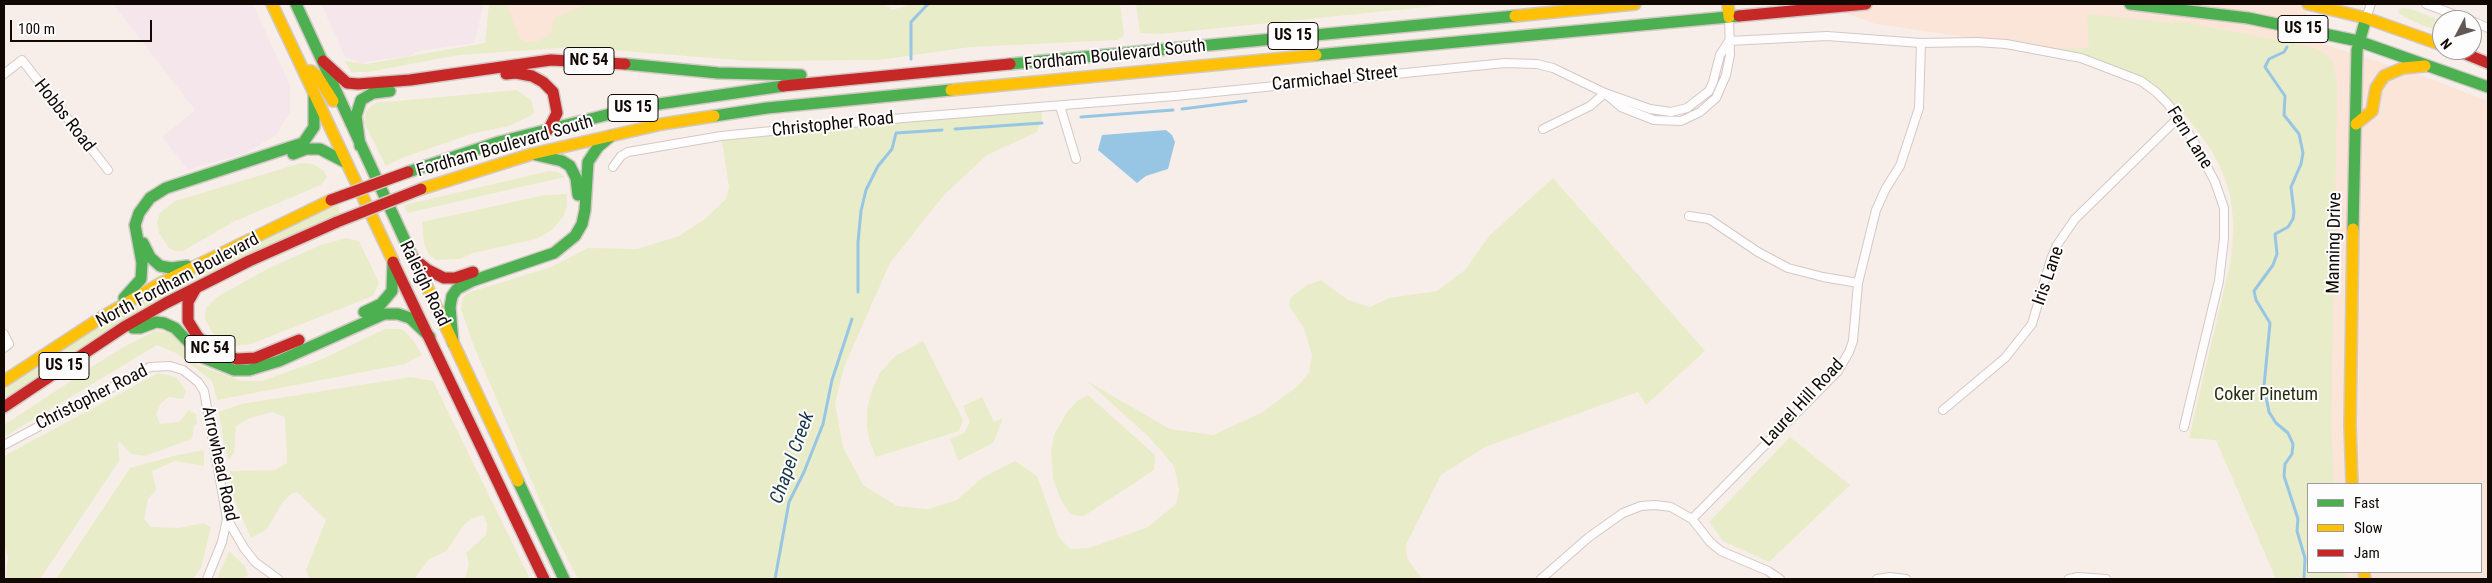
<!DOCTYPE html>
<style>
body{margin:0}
#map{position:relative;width:2492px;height:583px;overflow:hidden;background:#f7eeea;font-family:"Roboto Condensed",sans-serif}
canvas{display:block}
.frame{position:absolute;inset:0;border:5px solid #120905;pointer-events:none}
.legend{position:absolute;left:2307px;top:483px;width:175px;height:90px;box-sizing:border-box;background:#fdfdfd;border:1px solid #9f9b9a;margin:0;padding:6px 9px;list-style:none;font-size:15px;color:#120905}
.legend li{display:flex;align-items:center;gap:10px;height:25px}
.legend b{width:25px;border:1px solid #9f9b9a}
.north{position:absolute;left:2432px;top:10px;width:50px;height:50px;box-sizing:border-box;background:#fdfdfd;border:1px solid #9f9b9a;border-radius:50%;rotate:230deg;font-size:14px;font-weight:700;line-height:20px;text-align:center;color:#120905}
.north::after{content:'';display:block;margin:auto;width:18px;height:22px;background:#625955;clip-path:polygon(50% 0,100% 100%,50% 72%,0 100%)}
.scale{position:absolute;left:10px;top:20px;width:142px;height:22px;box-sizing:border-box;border:2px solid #120905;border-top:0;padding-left:6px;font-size:15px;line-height:18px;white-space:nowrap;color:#120905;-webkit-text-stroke:4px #fdfdfd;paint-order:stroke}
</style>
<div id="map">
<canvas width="2492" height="583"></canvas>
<div class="frame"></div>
<ul class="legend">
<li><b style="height:6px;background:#4caf50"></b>Fast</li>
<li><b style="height:6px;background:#ffc107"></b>Slow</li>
<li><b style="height:6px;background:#c62828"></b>Jam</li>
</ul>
<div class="north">N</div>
<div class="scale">100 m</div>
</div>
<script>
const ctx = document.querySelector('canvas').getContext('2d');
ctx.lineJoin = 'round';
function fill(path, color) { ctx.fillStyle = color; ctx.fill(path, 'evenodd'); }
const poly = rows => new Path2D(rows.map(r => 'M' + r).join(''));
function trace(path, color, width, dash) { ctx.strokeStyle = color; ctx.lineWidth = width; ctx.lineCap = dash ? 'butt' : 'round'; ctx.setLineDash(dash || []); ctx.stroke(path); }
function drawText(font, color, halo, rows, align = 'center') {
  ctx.font = font + ' "Roboto Condensed",sans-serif'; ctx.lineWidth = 4; ctx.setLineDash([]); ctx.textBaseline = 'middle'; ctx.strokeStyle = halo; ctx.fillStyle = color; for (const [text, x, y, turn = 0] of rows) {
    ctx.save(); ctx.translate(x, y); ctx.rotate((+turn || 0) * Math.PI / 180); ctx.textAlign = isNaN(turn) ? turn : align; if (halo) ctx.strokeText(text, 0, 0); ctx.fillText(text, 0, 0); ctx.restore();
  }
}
fill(poly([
 [113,4,253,4,290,85,290,113,276,135,246,153,188,170,162,137,195,110],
 [321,4,484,4,474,43,417,51,410,56,360,63,345,56]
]), '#f5e6ec');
fill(poly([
 [500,4,626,4,545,43,512,46],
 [1820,4,2301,4,2323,44,2423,76,2488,101,2488,579,2276,579,2216,440,2189,438,2230,266,2234,219,2229,189,2217,158,2189,119,2173,102,2155,88,2050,49,1876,24],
 [2308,484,2481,484,2481,572,2308,572]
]), '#fbe4d8');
fill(poly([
 [489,4,506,4,519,37,524,42,539,41,551,34,553,22,557,17,588,4,884,4,893,10,910,4,1120,4,1124,35,1118,40,971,47,879,60,749,61,574,47,459,55,368,72,351,72,345,61,366,64,485,43],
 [1136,4,1455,4,1161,34,1140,33],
 [2402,8,2411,9,2442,21,2442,32,2419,24,2399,14,2398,10],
 [2087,14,2171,23,2177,21,2292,43,2314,48,2327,55,2333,63,2337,86,2331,428,2334,484,2308,484,2308,572,2345,572,2346,579,2276,579,2216,440,2189,438,2232,256,2234,231,2231,199,2225,178,2212,151,2189,119,2164,95,2155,88,2050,49,2089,48],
 [517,90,532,101,534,113,530,116,509,126,471,134,402,158,386,166,364,122,366,111,375,103],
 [1042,107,1042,119,1037,132,987,155,944,195,890,263,844,367,835,403,843,447,863,485,897,506,928,509,957,500,982,478,1015,461,1037,476,1059,537,1070,549,1089,548,1148,527,1176,504,1179,490,1174,466,1149,437,1087,381,1170,429,1213,435,1261,413,1298,386,1309,372,1312,355,1304,328,1289,306,1290,298,1307,285,1321,280,1348,300,1370,307,1389,298,1437,291,1465,270,1490,235,1553,178,1705,351,1646,405,1638,392,1485,447,1441,475,1406,545,1407,558,1422,579,578,579,553,531,473,344,461,309,463,298,467,293,551,267,588,248,637,249,679,236,705,219,726,199,729,187,721,136],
 [301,163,313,164,324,171,327,177,321,185,235,221,183,251,175,251,169,248,159,233,157,222,160,213,175,201],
 [549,171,558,172,565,177,407,213,404,205],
 [567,194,567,206,563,217,552,230,536,239,473,253,460,259,436,260,429,255,424,244,422,222,544,195],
 [338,205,340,213,4,400,4,387,124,310,241,247],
 [346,238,359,241,379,283,373,296,251,344,235,346,221,341,212,332,205,319,206,308,217,297,269,268,321,245],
 [385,329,402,329,413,340,422,355,405,364,217,400,212,381,176,353,157,345,4,437,4,425,113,353,154,331,168,332,175,337,198,365,242,381,262,381,320,360],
 [923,341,963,420,959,431,876,457,869,440,867,426,867,409,872,390,880,373,895,356],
 [158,373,176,377,186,391,183,399,169,397,161,403,156,414,160,424,179,422,189,410,196,414,197,424,194,426,192,439,145,456,131,454,118,440,119,461,40,579,8,579,6,575,8,557,4,546,4,456],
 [411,377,433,381,530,579,465,579,469,563,466,553,486,535,487,524,483,515,471,519,462,527,447,551,429,559,414,579,309,578,306,570,326,520,297,492,291,494,282,503,267,529,251,538,233,497,230,471,274,470,287,463,285,417,272,412,247,419,236,426,234,453,229,460,225,451,219,412,241,404],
 [1088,395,1155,455,1154,470,1084,516,1078,516,1070,514,1061,500,1053,479,1051,451,1054,435,1067,412,1077,401],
 [982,397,994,422,1003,418,993,443,958,461,950,439,964,433,970,422,963,406],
 [1790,437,1850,485,1769,562,1723,541,1709,522],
 [204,450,204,466,175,461,152,471,156,490,148,499,144,519,151,527,179,528,203,523,211,527,201,568,193,579,56,579,130,468,173,456],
 [229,551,245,566,248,576,240,579,217,579]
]), '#e9ecc8');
fill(poly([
 [1166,130,1172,135,1175,142,1168,169,1146,176,1137,183,1098,150,1102,135]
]), '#97c6e4');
trace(poly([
 [2287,47,2284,52,2269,59,2265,67,2285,96,2284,115,2299,134,2303,153,2301,164,2291,187,2294,212,2293,219,2288,227,2275,234,2277,254,2273,265,2254,291,2256,300,2270,323,2264,386,2269,412,2276,423,2288,433,2293,444,2292,454,2285,464,2284,476,2298,519,2297,531,2305,558,2304,579],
 [911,59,911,22,928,4],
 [1182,109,1246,101],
 [1081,117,1173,110],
 [955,129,1042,123],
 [858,292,858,242,861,211,866,190,878,166,892,149,896,133,942,130],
 [775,579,789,502,804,472,823,424,832,380,852,319]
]), '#97c6e4', 3);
const street = poly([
 [2426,4,2469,20],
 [2366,18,2371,4],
 [2472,21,2488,28],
 [1729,41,1827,36,1921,43,1977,42,2006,44,2081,58,2141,81,2156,92,2168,104,2193,140,2215,182,2224,208,2224,238,2219,281,2184,427],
 [4,74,22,60,108,170],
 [1606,94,1621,107,1654,120,1681,121,1700,112,1716,98,1726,75,1730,55,1729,17],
 [1060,106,1076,159],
 [1543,129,1590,106,1605,93],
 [613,167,621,156,628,152,721,136,903,118,1175,96,1505,63,1537,64,1553,68,1605,93,1650,109,1671,112,1687,108,1709,91,1713,82,1720,55,1729,41],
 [1689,216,1709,219,1758,252,1788,268,1823,277,1858,283],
 [4,334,9,344,4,348],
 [1943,410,2005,358,2032,324,2051,259,2057,245,2075,219,2177,119],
 [4,445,150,367,170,366,183,370,198,382,204,391,227,519,244,548,255,562,278,579],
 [1692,519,1838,371,1849,352,1853,341,1858,283,1876,210,1886,188,1900,166,1919,108,1921,43],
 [207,579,222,542,227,519],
 [1541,579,1589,537,1623,513,1641,506,1655,505,1671,507,1692,519,1710,542,1721,551,1768,571,1780,579],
 [1877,579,1890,577,1906,579],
 [2069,579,2078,577,2106,579]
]);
const fast = poly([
 [296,4,413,258],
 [2130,4,2248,18,2358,41,2488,87],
 [1316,55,1739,16],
 [625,64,718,73,801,75],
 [1010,64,1515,16],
 [714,116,767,108,951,90],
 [360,146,356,116,361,100,373,93,390,91],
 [293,154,306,149,320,149,345,162],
 [536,155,562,161,570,166,576,178,578,195],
 [408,172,499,142,638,107,783,86],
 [2353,229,2357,50,2366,18],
 [143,243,150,257,160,266,171,268,187,266],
 [124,298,141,279,142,263,135,225,139,213,150,198,166,188,303,143,314,127,314,94],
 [364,312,381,304,392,291,393,261],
 [133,328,140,328,156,322,164,323,175,328,204,358,234,370,249,370,279,361,384,314,398,314,410,318,430,337],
 [453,343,450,307,452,296,457,289,472,281,554,253,575,236,582,224,585,210,588,162,598,147,611,136],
 [518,481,564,579]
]);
const slow = poly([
 [272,4,393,261],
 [1728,4,1729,17],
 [2308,4,2366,18,2442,45],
 [1515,16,1635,4],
 [304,71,311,71,317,76,333,101],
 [951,90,1316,55],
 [2356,124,2372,111,2376,88,2384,76,2403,68,2425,66],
 [421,189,532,154,662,124,714,116],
 [414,259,518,481],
 [4,381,102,317,161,283,331,200],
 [2352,484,2350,425,2353,229],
 [2364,572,2365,579]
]);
const jam = poly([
 [1739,16,1866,4],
 [2456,50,2488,63],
 [323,61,347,83,358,84,410,80,551,60,625,64],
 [506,74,516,73,532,76,543,82,553,92,557,113,549,129],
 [783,86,1010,64],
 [413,258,428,270,444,278,455,278,473,272],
 [393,262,544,579],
 [196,288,188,302,188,321,198,337,219,354,237,359,255,358,299,340],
 [4,407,124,327,166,303,249,261,337,222]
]);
trace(street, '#d2c9c5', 10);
trace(fast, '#d2c9c5', 14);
trace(slow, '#d2c9c5', 14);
trace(jam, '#d2c9c5', 14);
trace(street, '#fefcfc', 8);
trace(fast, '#4caf50', 11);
trace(slow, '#ffc107', 11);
trace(jam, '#c62828', 11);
const jamBridge = poly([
 [331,200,408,172],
 [337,222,421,189]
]);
trace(jamBridge, '#d2c9c5', 14, []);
trace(jamBridge, '#c62828', 11);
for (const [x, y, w] of [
 [2303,29,50],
 [1293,36,50],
 [589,61,50],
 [633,108,50],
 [210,349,50],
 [64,366,50]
]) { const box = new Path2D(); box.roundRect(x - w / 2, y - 13.5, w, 27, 4); ctx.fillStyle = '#fdfdfd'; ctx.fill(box); trace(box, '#120905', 1); }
drawText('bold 16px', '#120905', null, [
 ["US 15",2303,29],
 ["US 15",1293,36],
 ["NC 54",589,61],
 ["US 15",633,108],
 ["NC 54",210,349],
 ["US 15",64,366]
]);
drawText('18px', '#120905', '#fdfdfd', [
 ["Fordham Boulevard South",1115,56,-6],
 ["Carmichael Street",1335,79,-6],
 ["Hobbs Road",64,116,52],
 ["Christopher Road",833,125,-6],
 ["Fern Lane",2189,138,58],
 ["Fordham Boulevard South",505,147,-16],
 ["Manning Drive",2335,243,-89],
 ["Iris Lane",2049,276,-71],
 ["North Fordham Boulevard",178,281,-28],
 ["Raleigh Road",424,284,64],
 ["Christopher Road",92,398,-27],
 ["Laurel Hill Road",1803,403,-47],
 ["Arrowhead Road",219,464,78]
]);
drawText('18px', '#282d0d', '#fdfdfd', [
 ["Coker Pinetum",2266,395]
]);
drawText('italic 19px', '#173649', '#fdfdfd', [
 ["Chapel Creek",793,458,-70]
]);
</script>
